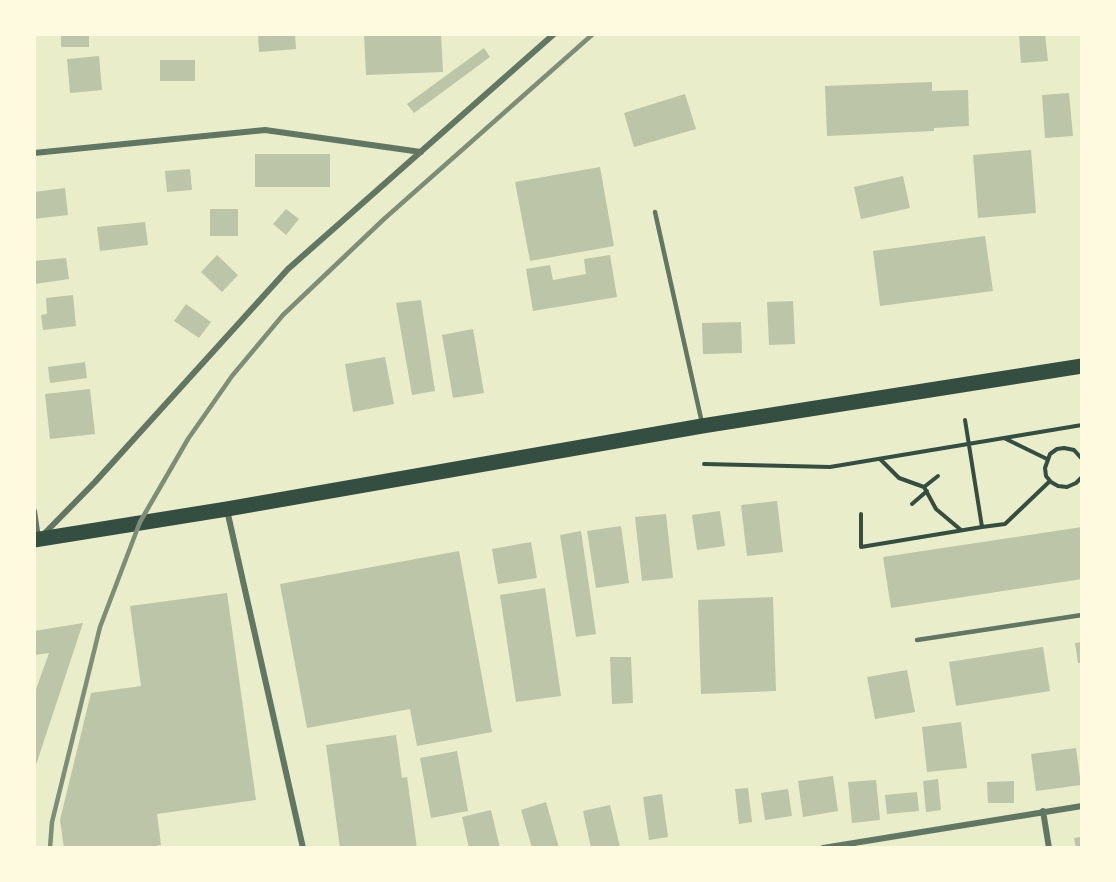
<!DOCTYPE html>
<style>
body{margin:0}
#map{position:relative;width:1116px;height:882px;overflow:hidden;background:#e9edc9;font-family:Rubik,sans-serif}
canvas{display:block}
.frame{position:absolute;inset:0;border:36px solid #fefae0;pointer-events:none}
</style>
<div id="map">
<canvas width="1116" height="882"></canvas>
<div class="frame"></div>
</div>
<script>
const ctx = document.querySelector('canvas').getContext('2d');
ctx.lineJoin = 'round';
function fill(path, color) { ctx.fillStyle = color; ctx.fill(path, 'evenodd'); }
const poly = rows => new Path2D(rows.map(r => 'M' + r).join(''));
function trace(path, color, width, dash) { ctx.strokeStyle = color; ctx.lineWidth = width; ctx.lineCap = dash ? 'butt' : 'round'; ctx.setLineDash(dash || []); ctx.stroke(path); }
fill(poly([
 [61,34,89,34,89,47,61,47],
 [258,34,295,34,296,49,259,52],
 [364,34,441,34,443,72,366,75],
 [1019,34,1045,34,1048,61,1021,63],
 [484,48,490,57,414,113,407,104],
 [99,56,102,90,70,93,67,59],
 [160,60,195,60,195,81,160,81],
 [932,82,932,91,968,90,969,126,934,128,934,131,827,136,825,86],
 [1069,93,1073,136,1045,138,1042,95],
 [685,94,696,129,634,147,624,113],
 [1031,150,1036,213,978,218,973,155],
 [255,154,330,154,330,187,255,187],
 [600,167,614,246,530,261,515,182],
 [190,169,192,190,167,192,165,171],
 [903,176,910,208,861,219,854,187],
 [65,188,68,215,34,219,34,192],
 [210,209,238,209,238,236,210,236],
 [286,209,299,219,286,235,273,224],
 [145,222,148,245,100,251,97,227],
 [985,236,993,291,880,306,873,251],
 [217,255,238,275,222,292,201,272],
 [610,255,617,297,533,311,526,269,550,265,553,280,586,274,584,259],
 [66,258,69,279,35,284,34,261],
 [73,295,76,326,43,330,41,315,47,314,46,298],
 [421,300,435,391,412,395,396,303],
 [793,301,795,344,769,345,767,302],
 [186,304,211,322,199,338,174,321],
 [741,322,742,353,703,354,702,323],
 [473,329,484,393,453,398,442,335],
 [385,357,394,404,353,412,345,364],
 [85,362,87,378,50,383,48,367],
 [90,389,95,434,50,439,45,394],
 [777,501,783,552,747,556,741,505],
 [720,511,725,546,697,550,692,515],
 [666,514,673,578,642,581,635,517],
 [621,526,629,583,596,588,587,531],
 [1082,527,1082,579,891,608,883,557],
 [581,531,596,634,576,637,560,535],
 [531,542,537,578,498,584,492,549],
 [459,551,492,732,417,746,410,709,307,728,280,584],
 [545,588,561,696,516,702,500,595],
 [227,593,256,800,157,814,161,845,144,848,64,848,60,820,91,693,141,686,130,606],
 [773,597,776,691,701,694,698,600],
 [83,623,35,768,34,768,34,695,49,653,34,655,34,631],
 [1082,642,1082,663,1078,663,1075,643],
 [1043,647,1050,691,956,706,949,662],
 [610,657,631,657,633,703,612,704],
 [907,670,915,712,875,719,867,677],
 [961,722,967,768,927,772,922,727],
 [396,735,402,778,407,777,417,848,340,848,326,745],
 [1076,748,1081,785,1036,791,1031,754],
 [457,751,468,811,431,818,420,758],
 [833,776,838,811,803,817,798,781],
 [938,779,941,810,926,812,923,781],
 [876,780,880,820,852,823,848,782],
 [1014,781,1014,803,988,803,987,782],
 [748,788,752,822,739,824,735,789],
 [788,789,792,816,765,820,761,793],
 [917,792,919,811,887,814,885,795],
 [662,794,668,837,649,840,643,797],
 [546,802,559,848,532,848,521,810],
 [610,805,620,847,591,848,583,811],
 [491,810,500,848,469,848,462,817],
 [1082,837,1082,848,1076,848,1074,838]
]), '#bcc5a7');
trace(poly([
 [965,420,982,527,1005,524,1050,481],
 [1004,438,1047,459],
 [880,459,899,478,924,487,936,509,961,530],
 [1082,459,1074,450,1064,448,1057,449,1050,454,1045,468,1046,476,1051,482,1058,486,1067,487,1076,483,1082,477],
 [704,464,830,467,1082,425],
 [924,487,938,476],
 [912,504,927,491],
 [861,514,861,547,982,527]
]), '#344e41', 4);
trace(poly([
 [655,212,702,423],
 [917,640,1082,615]
]), '#617663', 4.5);
trace(poly([
 [34,153,265,130,421,152],
 [227,510,303,848],
 [34,511,38,538],
 [43,535,95,482,288,269,554,34],
 [1043,811,1049,848],
 [823,848,1082,806]
]), '#617663', 6);
trace(poly([
 [34,540,227,509,702,426,1082,366]
]), '#344e41', 15);
trace(poly([
 [50,848,52,822,100,627,140,522,188,439,232,376,283,315,384,219,593,34]
]), '#7c8e77', 4.5);
</script>
